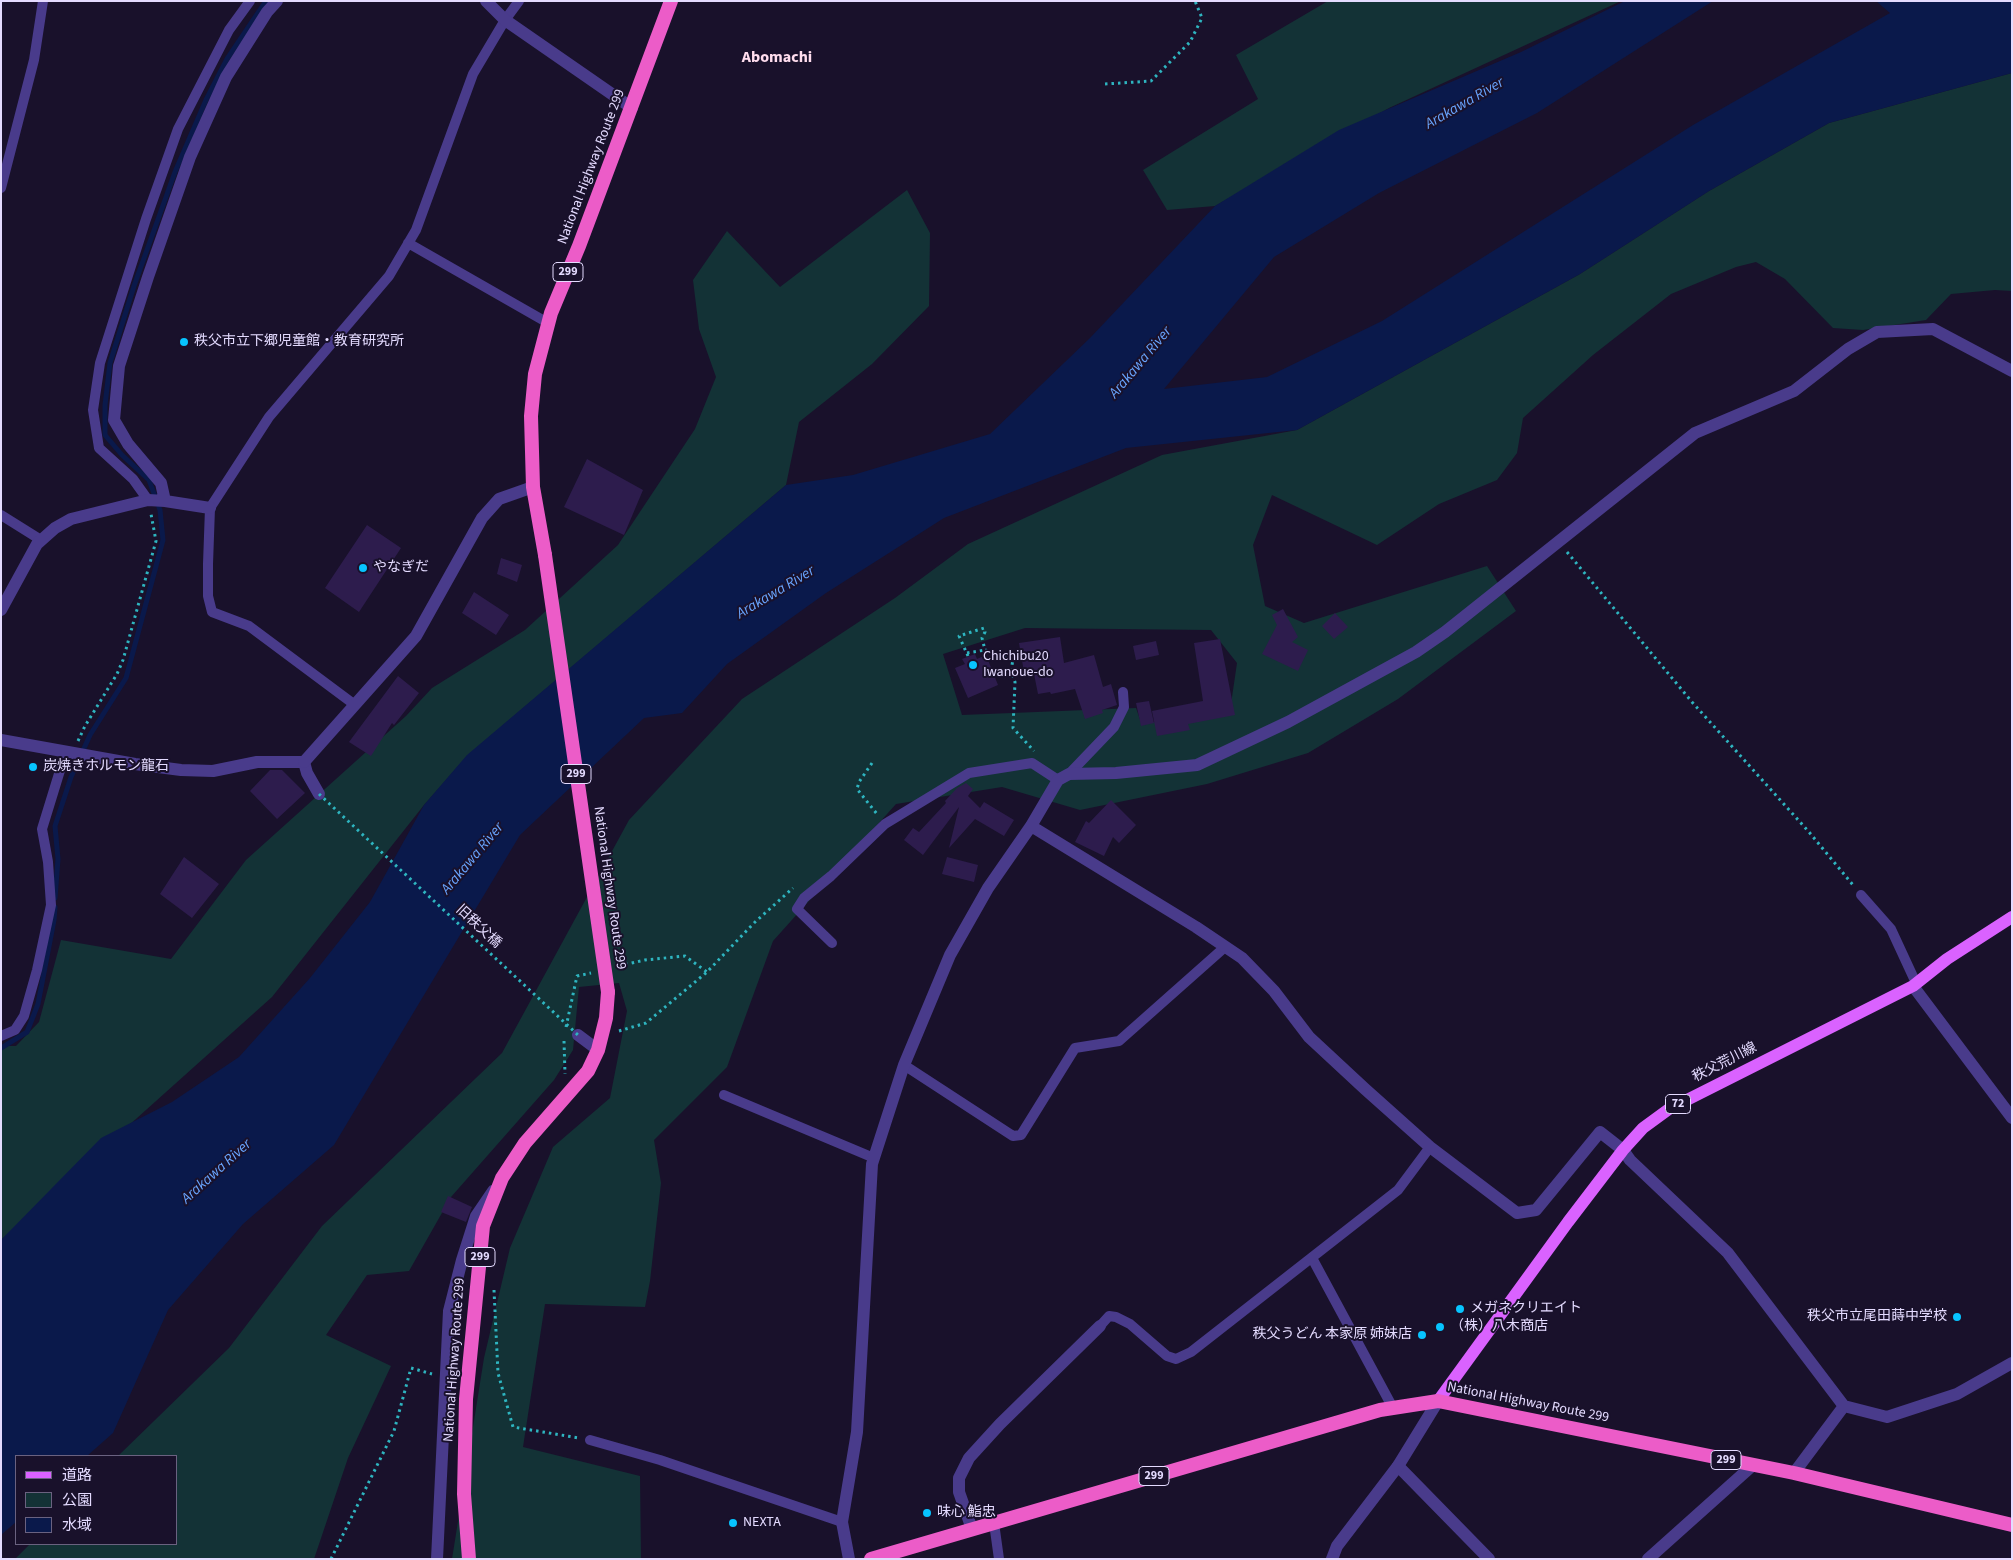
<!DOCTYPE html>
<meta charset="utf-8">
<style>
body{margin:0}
#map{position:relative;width:2013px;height:1560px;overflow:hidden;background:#19112b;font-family:"Source Sans 3","Noto Sans JP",sans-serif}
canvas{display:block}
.frame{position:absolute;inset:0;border:2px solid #e4dbff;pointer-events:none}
.legend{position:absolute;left:15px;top:1455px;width:162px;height:90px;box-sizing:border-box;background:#19112b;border:1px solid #6a6280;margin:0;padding:6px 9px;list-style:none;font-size:15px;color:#e4dbff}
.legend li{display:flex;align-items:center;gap:10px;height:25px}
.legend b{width:25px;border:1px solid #6a6280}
</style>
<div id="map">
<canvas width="2013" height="1560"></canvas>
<div class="frame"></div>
<ul class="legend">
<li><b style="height:6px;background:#da62ff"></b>道路</li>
<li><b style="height:14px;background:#133236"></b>公園</li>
<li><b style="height:14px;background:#0a194b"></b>水域</li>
</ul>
</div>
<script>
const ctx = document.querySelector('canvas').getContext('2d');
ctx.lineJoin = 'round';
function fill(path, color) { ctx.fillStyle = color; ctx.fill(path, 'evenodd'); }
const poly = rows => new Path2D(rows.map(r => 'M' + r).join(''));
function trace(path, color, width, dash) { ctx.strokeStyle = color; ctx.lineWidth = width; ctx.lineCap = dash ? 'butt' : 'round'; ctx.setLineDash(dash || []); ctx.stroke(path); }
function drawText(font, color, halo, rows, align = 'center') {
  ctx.font = font + ' "Source Sans 3","Noto Sans JP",sans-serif'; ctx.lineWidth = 4; ctx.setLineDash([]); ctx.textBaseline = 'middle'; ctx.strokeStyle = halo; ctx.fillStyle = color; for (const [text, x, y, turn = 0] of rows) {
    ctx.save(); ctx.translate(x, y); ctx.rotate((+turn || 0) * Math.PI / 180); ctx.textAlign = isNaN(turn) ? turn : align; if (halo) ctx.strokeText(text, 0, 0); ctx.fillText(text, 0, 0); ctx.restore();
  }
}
fill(poly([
 [1328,1,1621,1,1389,108,1215,206,1167,210,1143,170,1258,99,1236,55],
 [2012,73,2012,291,1995,290,1951,294,1926,320,1863,330,1833,328,1785,279,1756,262,1736,267,1671,294,1593,355,1523,418,1517,453,1497,480,1439,504,1377,545,1272,495,1253,545,1265,606,1304,623,1487,566,1516,611,1398,699,1308,753,1207,784,1080,810,1002,787,896,804,773,941,727,1067,654,1140,661,1183,650,1281,645,1307,545,1304,523,1447,640,1476,641,1559,452,1559,484,1358,510,1248,553,1147,610,1098,627,1011,619,983,579,987,573,1050,554,1080,451,1197,409,1271,367,1275,326,1335,391,1366,348,1458,314,1559,15,1559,30,1544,176,1544,176,1456,118,1456,229,1348,322,1226,502,1053,629,820,742,699,895,598,968,544,1162,455,1297,430,1580,274,1709,191,1829,123],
 [1025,628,1211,630,1237,663,1231,704,1142,725,1136,708,962,715,943,654],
 [907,190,930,233,929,306,872,364,799,422,786,485,468,755,424,805,272,997,1,1240,1,1046,16,1046,39,1022,61,940,171,959,246,860,406,716,432,688,525,630,618,545,695,429,716,377,699,329,693,280,727,231,780,287]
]), '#133236');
fill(poly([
 [1625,1,1713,1,1537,113,1379,193,1274,257,1164,389,1267,377,1382,321,1693,125,1890,13,1876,1,2012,1,2012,73,1829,123,1709,191,1580,274,1297,430,1126,448,944,518,826,593,727,664,682,713,644,718,520,835,334,1145,243,1224,168,1310,113,1433,87,1456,16,1456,16,1522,1,1535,1,1240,101,1138,172,1102,239,1057,310,978,370,902,424,805,467,755,786,485,853,475,990,434,1090,338,1215,206,1339,130,1521,52]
]), '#0a194b');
trace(poly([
 [55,898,58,859,55,826,71,777,90,735,126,678,163,540,160,510,149,480,122,455,105,435,105,405,110,363,134,286,175,172,206,100,227,59,266,1],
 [1,1048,27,1032,38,1004,54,920,55,907]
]), '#0a194b', 5);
fill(poly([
 [587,459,643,490,624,535,564,507],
 [367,525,401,548,359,612,325,588],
 [501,558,522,565,517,582,497,574],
 [474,592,509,615,496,635,462,613],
 [1283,609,1298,637,1292,642,1308,650,1298,671,1262,654,1277,625,1272,615],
 [1335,613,1348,627,1334,639,1322,626],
 [1060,637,1064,663,1094,655,1103,687,1111,684,1117,705,1102,710,1103,713,1085,719,1075,689,1051,694,1050,692,1038,694,1034,674,1032,674,1032,671,1024,672,1019,643],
 [1220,639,1235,715,1188,724,1190,730,1157,736,1152,711,1203,701,1194,643],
 [1156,641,1159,655,1136,660,1133,646],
 [975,654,977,659,986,655,998,685,968,698,955,668,965,664,962,659],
 [398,676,419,693,394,725,392,723,371,756,349,742],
 [1149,701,1154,723,1141,726,1136,703],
 [270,770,282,770,305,793,277,819,250,791],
 [966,783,973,789,968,796,980,808,984,802,1014,820,1004,836,975,819,949,848,959,807,923,855,904,840,913,828,919,832,946,803,945,801,957,788],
 [1111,800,1136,825,1119,843,1113,837,1104,856,1075,842,1086,821,1089,823],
 [184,857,219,884,192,918,160,894],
 [947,857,978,865,974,882,942,874],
 [448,1196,472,1207,466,1222,441,1212]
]), '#2d1c4d');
trace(poly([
 [1105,84,1151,81,1190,42,1202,18,1195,1],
 [1567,552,1692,702,1809,832,1853,885],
 [967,653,985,650],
 [968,656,959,636,984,628,985,632,982,638,985,650,1013,659,1011,671,1015,682,1013,728,1034,751],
 [1013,659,1022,658],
 [78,741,85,726,117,674,123,660,156,541,151,514],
 [872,763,859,782,857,789,877,814],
 [619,966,645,960,685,956,707,972],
 [566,1027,577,976,591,973],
 [619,1031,646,1023,707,972,754,923,793,888],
 [564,1041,565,1074],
 [494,1290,498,1373,513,1427,579,1438],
 [331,1559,394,1431,411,1368,432,1374]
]), '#2eb5c0', 3, [2.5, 4]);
trace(poly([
 [1,188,34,60,43,1],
 [408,243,548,323],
 [148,500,133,479,99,448,93,410,100,363,146,219,178,129,229,30,250,1],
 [1,515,41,540],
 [355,705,249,626,212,612,208,596,208,564,210,508,269,417,389,276,416,230,473,74,505,20,519,1],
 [1069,774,1114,727,1124,707,1123,692],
 [1861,895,1891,929,1916,983],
 [832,943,797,909,804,898,831,876,885,824,969,773,1032,763,1058,780],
 [1,1036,15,1030,24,1016,37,970,51,905,48,862,42,829,66,751],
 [904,1065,1013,1136,1021,1135,1075,1048,1119,1041,1225,947],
 [724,1095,874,1158],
 [1312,1258,1393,1408],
 [1100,1326,1109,1316,1116,1317,1130,1324,1167,1356,1176,1359,1191,1352,1398,1190,1430,1147],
 [590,1440,660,1460,842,1522],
 [994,1523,999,1559]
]), '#493b8b', 10);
trace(poly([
 [304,762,307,773,319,794],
 [578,1035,598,1050]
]), '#493b8b', 12);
trace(poly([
 [486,1,505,20,632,108],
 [165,501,161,483,128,444,114,420,119,366,148,277,190,157,226,77,267,12,277,1],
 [1,610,37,544,55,528,71,519,148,500,165,501,210,508],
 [1,740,135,764,181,770,213,771,257,762,304,762],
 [1031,826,1196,927,1242,958,1274,991,1309,1037,1365,1089,1430,1147,1517,1213,1536,1210,1600,1132,1623,1150,1630,1160,1728,1253,1844,1406,1887,1417,1957,1394,2012,1363],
 [1913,986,2012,1118],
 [1398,1466,1489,1559],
 [1794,1473,1844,1406],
 [972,1529,959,1492,959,1478,969,1458,1000,1424,1100,1326],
 [437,1559,449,1311,462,1260,476,1216,493,1191],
 [849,1559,842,1522,857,1432,872,1164,904,1065,950,955,988,888,1031,826,1058,780,1069,774,1116,773,1197,765,1288,722,1416,652,1445,632,1695,433,1794,391,1848,349,1877,332,1933,329,2012,371],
 [1648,1559,1753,1465]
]), '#493b8b', 12);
trace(poly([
 [304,762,416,636,482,518,499,499,533,487],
 [1332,1559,1337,1546,1398,1466,1438,1401]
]), '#493b8b', 12);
trace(poly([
 [1438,1401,1568,1222,1623,1150,1643,1128,1669,1109,1913,986,1947,959,2012,917]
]), '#da62ff', 12);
trace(poly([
 [545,555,533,487,531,416,535,374,551,313,579,246,671,1],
 [469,1559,464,1494,466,1399,483,1226,502,1178,525,1143,588,1071,598,1050,606,1018,608,992],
 [871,1559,1380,1410,1438,1401,1794,1473,2012,1525]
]), '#ec5cc8', 14);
trace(poly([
 [319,794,578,1035]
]), '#2eb5c0', 3, [2.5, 4]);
trace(poly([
 [545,555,608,992]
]), '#ec5cc8', 14);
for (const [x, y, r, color] of [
 [184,342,5,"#07c4ff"],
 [363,568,5,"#07c4ff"],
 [973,665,5,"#07c4ff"],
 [33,767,5,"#07c4ff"],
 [1460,1309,5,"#07c4ff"],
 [1957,1317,5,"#07c4ff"],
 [1440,1327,5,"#07c4ff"],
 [1422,1335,5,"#07c4ff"],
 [927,1513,5,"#07c4ff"],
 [733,1523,5,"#07c4ff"]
]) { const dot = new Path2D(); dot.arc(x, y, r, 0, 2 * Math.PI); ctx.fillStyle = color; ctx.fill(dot); trace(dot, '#19112b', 2); }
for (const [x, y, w] of [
 [568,272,30],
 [576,774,30],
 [1678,1104,25],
 [480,1257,30],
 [1726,1460,30],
 [1154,1476,30]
]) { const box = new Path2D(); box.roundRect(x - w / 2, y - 9.5, w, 19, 4); ctx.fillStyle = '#19112b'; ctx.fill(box); trace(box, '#e4dbff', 1); }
drawText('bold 12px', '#e4dbff', null, [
 ["299",568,272],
 ["299",576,774],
 ["72",1678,1104],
 ["299",480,1257],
 ["299",1726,1460],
 ["299",1154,1476]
]);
drawText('14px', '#e4dbff', '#19112b', [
 ["National Highway Route 299",592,167,-69],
 ["National Highway Route 299",609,888,82],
 ["旧秩父橋",478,927,43],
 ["秩父荒川線",1725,1063,-27],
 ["National Highway Route 299",455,1360,-86],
 ["National Highway Route 299",1528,1403,11]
]);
drawText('14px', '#e4dbff', '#19112b', [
 ["秩父市立下郷児童館・教育研究所",194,342],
 ["やなぎだ",373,568],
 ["Chichibu20",983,657],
 ["Iwanoue-do",983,673],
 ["炭焼きホルモン龍石",43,767],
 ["メガネクリエイト",1470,1309],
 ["秩父市立尾田蒔中学校",1947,1317,"right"],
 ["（株）八木商店",1450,1327],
 ["秩父うどん 本家原 姉妹店",1412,1335,"right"],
 ["味心 鮨忠",937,1513],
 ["NEXTA",743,1523]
], 'left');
drawText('italic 15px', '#69a5ff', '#19112b', [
 ["Arakawa River",1465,104,-30],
 ["Arakawa River",1141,363,-50],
 ["Arakawa River",776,593,-31],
 ["Arakawa River",473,859,-50],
 ["Arakawa River",217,1172,-42]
]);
drawText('bold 16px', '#fde', '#19112b', [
 ["Abomachi",777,58]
]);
</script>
